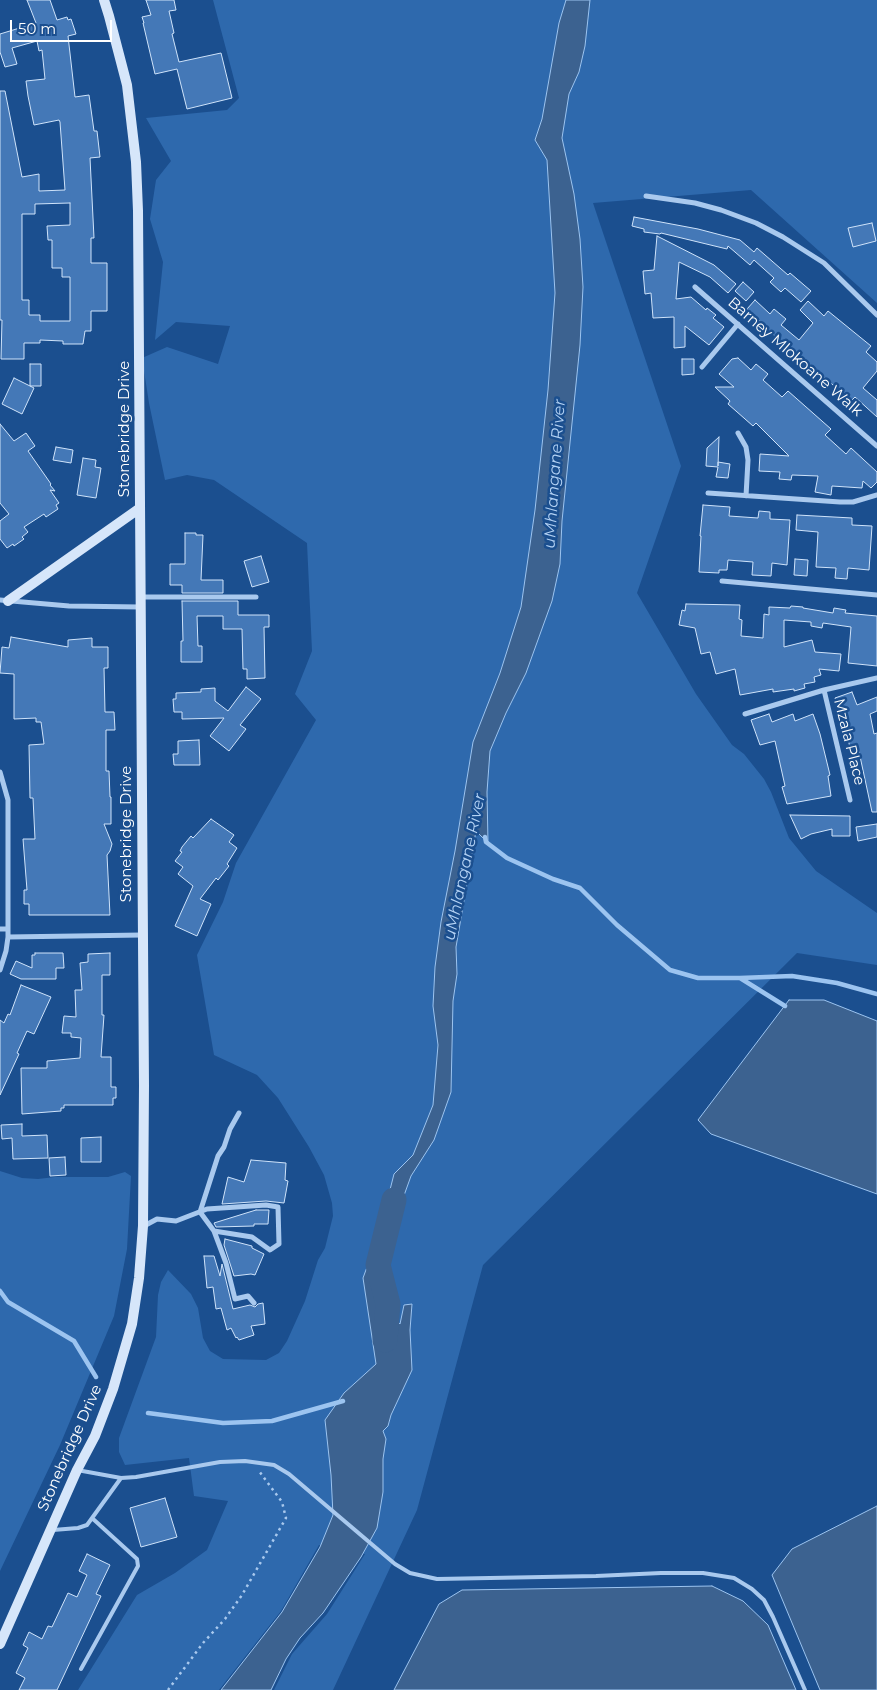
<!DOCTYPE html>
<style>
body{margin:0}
#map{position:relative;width:877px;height:1690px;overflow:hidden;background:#1b4f8f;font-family:Montserrat,sans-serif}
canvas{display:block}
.scale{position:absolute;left:10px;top:20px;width:102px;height:22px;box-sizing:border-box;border:2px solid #fff;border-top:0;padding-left:6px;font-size:15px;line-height:18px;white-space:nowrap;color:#fff;-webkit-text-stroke:4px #1b4f8f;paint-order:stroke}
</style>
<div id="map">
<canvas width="877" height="1690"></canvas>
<div class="scale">50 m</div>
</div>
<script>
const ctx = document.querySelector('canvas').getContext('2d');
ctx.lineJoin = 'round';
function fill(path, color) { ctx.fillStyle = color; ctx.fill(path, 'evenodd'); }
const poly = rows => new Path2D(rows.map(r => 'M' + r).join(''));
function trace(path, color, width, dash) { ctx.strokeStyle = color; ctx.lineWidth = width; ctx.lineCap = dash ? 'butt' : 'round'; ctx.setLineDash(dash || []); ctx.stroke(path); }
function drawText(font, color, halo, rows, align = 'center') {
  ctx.font = font + ' Montserrat,sans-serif'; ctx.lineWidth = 5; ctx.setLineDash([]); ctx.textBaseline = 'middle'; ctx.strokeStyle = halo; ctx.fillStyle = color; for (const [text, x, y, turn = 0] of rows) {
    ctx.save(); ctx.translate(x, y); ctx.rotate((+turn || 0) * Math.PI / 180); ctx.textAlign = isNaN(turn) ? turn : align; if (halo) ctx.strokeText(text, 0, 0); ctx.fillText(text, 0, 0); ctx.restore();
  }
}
fill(poly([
 [213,0,877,0,877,303,751,190,593,203,681,466,637,593,696,694,732,745,744,754,764,779,771,792,789,838,816,871,877,913,877,965,797,953,483,1265,417,1510,333,1690,274,1690,292,1654,327,1614,365,1554,319,1545,281,1611,219,1690,78,1690,137,1595,175,1573,207,1550,228,1501,194,1496,189,1458,125,1465,119,1452,119,1438,156,1337,158,1295,161,1282,168,1270,191,1294,198,1308,203,1338,210,1351,223,1359,266,1360,279,1353,287,1341,305,1301,318,1260,325,1248,333,1216,332,1203,324,1175,309,1147,278,1098,257,1075,214,1055,197,955,223,902,236,863,316,720,295,694,312,651,307,543,214,480,187,475,165,480,149,403,142,358,167,347,218,364,230,326,176,322,155,340,163,262,150,219,156,180,171,161,146,118,227,110,239,98],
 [0,1171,22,1178,38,1179,55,1177,108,1177,125,1172,131,1176,127,1249,114,1316,60,1445,0,1571]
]), '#2e69ad');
const water = poly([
 [566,0,590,0,585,46,579,72,569,94,562,138,574,194,580,239,583,287,580,345,562,521,560,564,552,601,526,673,506,713,490,751,487,792,488,843,476,831,456,947,457,974,453,1001,451,1092,434,1140,411,1176,402,1201,384,1236,381,1261,381,1289,390,1314,400,1324,404,1305,412,1304,410,1330,412,1370,391,1415,388,1426,383,1431,386,1439,383,1459,383,1492,377,1528,361,1557,323,1613,300,1638,286,1659,271,1690,221,1690,282,1612,320,1547,333,1515,331,1475,325,1420,344,1393,376,1364,363,1278,378,1237,394,1174,413,1155,433,1105,438,1045,433,1006,435,967,441,922,455,851,473,742,500,673,521,607,535,510,548,390,555,293,547,160,535,140,542,119,559,23,566,0],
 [789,1000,824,1000,877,1021,877,1194,711,1134,698,1120,789,1000],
 [877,1506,877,1690,820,1690,772,1575,792,1549,877,1506],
 [712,1586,743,1601,768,1625,796,1690,394,1690,439,1604,462,1590,712,1586]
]);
fill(water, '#3c6290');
trace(water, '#9cc4f0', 1);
trace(poly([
 [485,837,486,842,507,858,553,879,580,888,617,925,670,970,698,978,740,978,785,1006],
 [740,978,792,976,837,983,877,994],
 [0,1291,8,1302,74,1341,96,1377],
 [148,1413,223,1423,272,1421,343,1401]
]), '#9cc4f0', 4.5);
trace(poly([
 [385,1340,388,1304,378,1265,394,1200]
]), '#3c6290', 25);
const building = poly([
 [27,0,50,0,57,20,67,17,68,20,71,19,76,34,68,36,75,97,89,95,94,131,97,131,100,157,90,158,94,238,91,238,91,263,107,263,107,311,91,311,91,331,85,331,83,344,63,344,63,341,40,340,40,343,24,343,24,359,1,359,2,320,0,320,0,91,5,91,22,177,39,174,39,191,65,190,60,122,59,120,34,125,28,96,26,81,45,79,42,50,39,51,37,41,12,48,17,64,5,67,0,52,0,34,36,23,27,0],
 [70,203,70,225,47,226,48,240,52,240,52,268,62,268,62,277,70,277,70,321,40,321,40,315,29,315,29,300,22,300,22,214,35,214,35,204,70,203],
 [146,0,174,0,176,10,169,11,174,33,172,34,179,62,221,53,232,98,187,109,177,69,155,74,143,23,144,23,142,17,151,15,146,0],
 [634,217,698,229,740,240,754,252,757,248,788,275,790,273,811,291,801,302,785,288,781,292,770,282,774,278,754,260,750,265,728,246,727,249,661,233,660,234,644,232,644,229,632,226,634,217],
 [872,223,876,241,853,247,848,228,872,223],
 [657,236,714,265,736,284,728,293,710,277,679,262,676,299,691,297,706,310,707,308,716,315,713,318,724,327,709,345,685,326,685,347,674,348,674,317,653,318,651,293,645,294,643,271,654,270,657,236],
 [743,282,754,292,746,301,735,291,743,282],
 [755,300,770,314,774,309,786,319,781,325,799,340,813,323,800,310,808,301,824,316,828,311,871,346,866,352,877,362,877,371,863,388,877,400,877,417,855,397,851,401,806,361,804,363,793,353,794,352,761,324,762,323,747,309,755,300],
 [738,358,751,370,756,364,768,374,763,380,782,397,788,391,831,429,825,435,846,454,851,448,877,472,877,482,871,488,863,481,862,488,832,486,831,495,815,492,818,476,792,475,791,480,779,479,780,472,759,471,760,454,789,456,756,423,753,426,728,404,730,401,715,387,734,387,719,374,732,359,738,358],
 [682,359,694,359,694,374,682,375,682,359],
 [30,364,41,364,41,386,30,386,30,364],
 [14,378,34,388,22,414,2,404,14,378],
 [0,424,14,441,26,433,35,446,28,451,51,484,50,485,55,491,50,490,59,503,56,505,58,509,46,517,44,514,24,527,28,532,22,537,24,539,14,546,13,544,7,548,0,539,0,521,9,514,0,503,0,424],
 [719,437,718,466,718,462,730,464,728,478,716,477,718,467,706,466,707,448,719,437],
 [56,447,73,450,71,463,53,460,56,447],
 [83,458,96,460,95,467,101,468,96,498,77,495,83,458],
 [703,505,730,507,729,516,758,518,759,511,770,512,770,519,790,520,787,565,772,563,771,576,752,575,753,562,728,560,727,570,719,570,719,573,699,572,701,536,700,536,703,505],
 [797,515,852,518,852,525,872,526,869,570,848,568,847,579,835,578,836,568,816,567,818,532,796,530,797,515],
 [185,533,196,533,196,535,203,535,201,580,223,580,223,593,182,593,182,585,170,585,170,564,185,564,185,533],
 [261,556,269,582,252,587,244,561,261,556],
 [795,559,808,560,807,576,794,575,795,559],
 [182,601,238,601,238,615,269,615,269,627,264,627,265,678,247,679,247,669,243,669,242,629,223,629,223,616,197,616,198,646,202,646,202,662,181,662,181,641,183,641,182,601],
 [686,604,740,605,739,619,742,620,741,636,763,638,764,614,769,615,769,607,790,608,791,606,803,607,803,608,833,613,834,608,846,610,845,613,877,616,877,666,848,663,851,627,823,623,822,628,811,626,811,622,784,620,784,647,812,640,815,652,841,654,839,671,819,669,821,675,814,677,815,682,804,684,805,688,794,691,794,689,773,692,773,689,740,695,735,669,716,674,710,652,701,654,695,628,679,625,682,610,685,611,686,604],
 [11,637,68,647,68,640,92,638,92,647,108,647,108,668,104,668,105,712,114,712,115,730,106,730,106,771,109,771,110,797,111,797,111,824,104,824,112,844,110,851,107,855,110,915,29,915,29,904,24,904,24,890,27,890,23,839,35,839,33,798,30,798,29,745,44,744,41,722,36,722,36,718,14,719,14,674,0,673,2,647,9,648,11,637],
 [246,687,261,699,240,725,246,729,229,751,210,736,224,718,182,719,182,712,174,712,173,699,176,699,176,693,201,692,201,689,215,688,215,701,228,711,246,687],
 [852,692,857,705,877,697,877,711,870,714,874,734,877,733,877,812,872,812,858,747,850,748,846,729,835,698,852,692],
 [769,714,772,722,793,714,795,721,813,714,820,734,830,775,828,776,831,796,787,804,782,787,785,786,775,741,760,745,751,720,769,714],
 [199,740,200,765,174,765,173,754,178,754,178,741,199,740],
 [790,815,850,816,850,836,832,836,832,829,811,834,801,839,790,815],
 [211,819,234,835,229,842,237,848,227,864,229,866,218,880,216,878,200,899,211,904,197,936,175,926,193,886,178,874,183,867,175,861,182,852,180,851,182,847,191,836,193,838,211,819],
 [877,824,877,837,858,841,856,827,877,824],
 [35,953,63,953,64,968,56,968,56,979,21,979,10,974,16,961,32,968,32,955,35,955,35,953],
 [110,953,110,975,102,975,102,1015,104,1015,101,1057,111,1057,111,1087,116,1087,116,1098,113,1098,113,1105,64,1105,64,1108,61,1108,61,1111,22,1114,21,1068,47,1068,47,1061,80,1058,81,1038,71,1037,71,1033,62,1033,64,1016,76,1017,75,990,82,990,80,963,88,962,88,954,110,953],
 [21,985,51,997,34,1034,27,1031,17,1053,19,1054,0,1095,0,1020,4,1023,8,1014,10,1015,21,985],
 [22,1124,22,1136,47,1135,48,1158,13,1159,12,1138,2,1139,1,1125,22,1124],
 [101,1137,101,1162,81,1162,81,1138,101,1137],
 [65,1157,66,1175,50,1176,49,1158,65,1157],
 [251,1160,286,1163,285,1180,288,1181,284,1203,266,1201,222,1204,228,1177,244,1182,251,1160],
 [256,1210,269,1210,268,1224,254,1224,254,1226,216,1227,214,1223,256,1210],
 [225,1239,252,1246,252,1248,264,1254,255,1275,251,1274,234,1276,224,1245,225,1239],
 [204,1256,214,1256,220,1276,222,1264,233,1309,250,1305,255,1307,258,1304,263,1303,265,1324,251,1326,254,1335,239,1340,237,1337,236,1338,231,1328,227,1330,221,1308,216,1309,213,1287,207,1288,204,1256],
 [165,1498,177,1537,141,1547,130,1508,165,1498],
 [87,1554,110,1565,96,1594,101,1596,57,1690,19,1690,25,1678,16,1673,28,1648,23,1645,29,1632,42,1639,48,1626,52,1627,68,1593,77,1597,87,1575,79,1571,87,1554]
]);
fill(building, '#4478b7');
trace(building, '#cfe3fa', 1);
trace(poly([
 [168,1690,203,1643,225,1619,242,1595,286,1518,282,1502,259,1471]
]), '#a9c9ee', 2.5, [2.5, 4]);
trace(poly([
 [77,1470,121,1478,136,1477,220,1462,245,1461,274,1465,289,1474,395,1564,410,1573,437,1579,596,1576,661,1573,703,1573,734,1578,752,1589,764,1600,773,1617,805,1690],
 [53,1530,78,1528,87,1525,121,1478],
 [81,1669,138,1566,137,1559,92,1518]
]), '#a9c9ee', 4);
trace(poly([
 [646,196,695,203,721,210,756,223,783,237,824,263,877,315],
 [695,287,877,446],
 [702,367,738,324],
 [738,433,746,447,748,460,746,496],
 [708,493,840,502,853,502,877,495],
 [722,581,877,595],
 [140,597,256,597],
 [0,600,69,606,140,607],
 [824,690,850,800],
 [745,714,824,690,877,678],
 [0,772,8,800,8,937,6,951,0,970],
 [0,929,8,929],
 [8,937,142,935],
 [239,1113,230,1129,224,1147,218,1156,200,1212,214,1231,226,1263,235,1299,248,1296,254,1303],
 [144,1226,157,1219,176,1221,207,1209,266,1205,278,1207,279,1244,270,1250,252,1237,214,1231]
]), '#a9c9ee', 5);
trace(poly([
 [8,601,140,508],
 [0,1644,77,1470,95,1436,113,1389,132,1324,139,1278,143,1226,144,1085,138,211,136,162,127,85,109,16,104,0]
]), '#d6e6fa', 10);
drawText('15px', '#fff', '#1b4f8f', [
 ["Barney Mlokoane Walk",795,357,41],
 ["Stonebridge Drive",125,429,-90],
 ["Mzala Place",849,742,76],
 ["Stonebridge Drive",127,834,-90],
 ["Stonebridge Drive",70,1448,-66]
]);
drawText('italic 16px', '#b5d3f5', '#1b4f8f', [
 ["uMhlangane River",555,474,-86],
 ["uMhlangane River",465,867,-78]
]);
</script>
